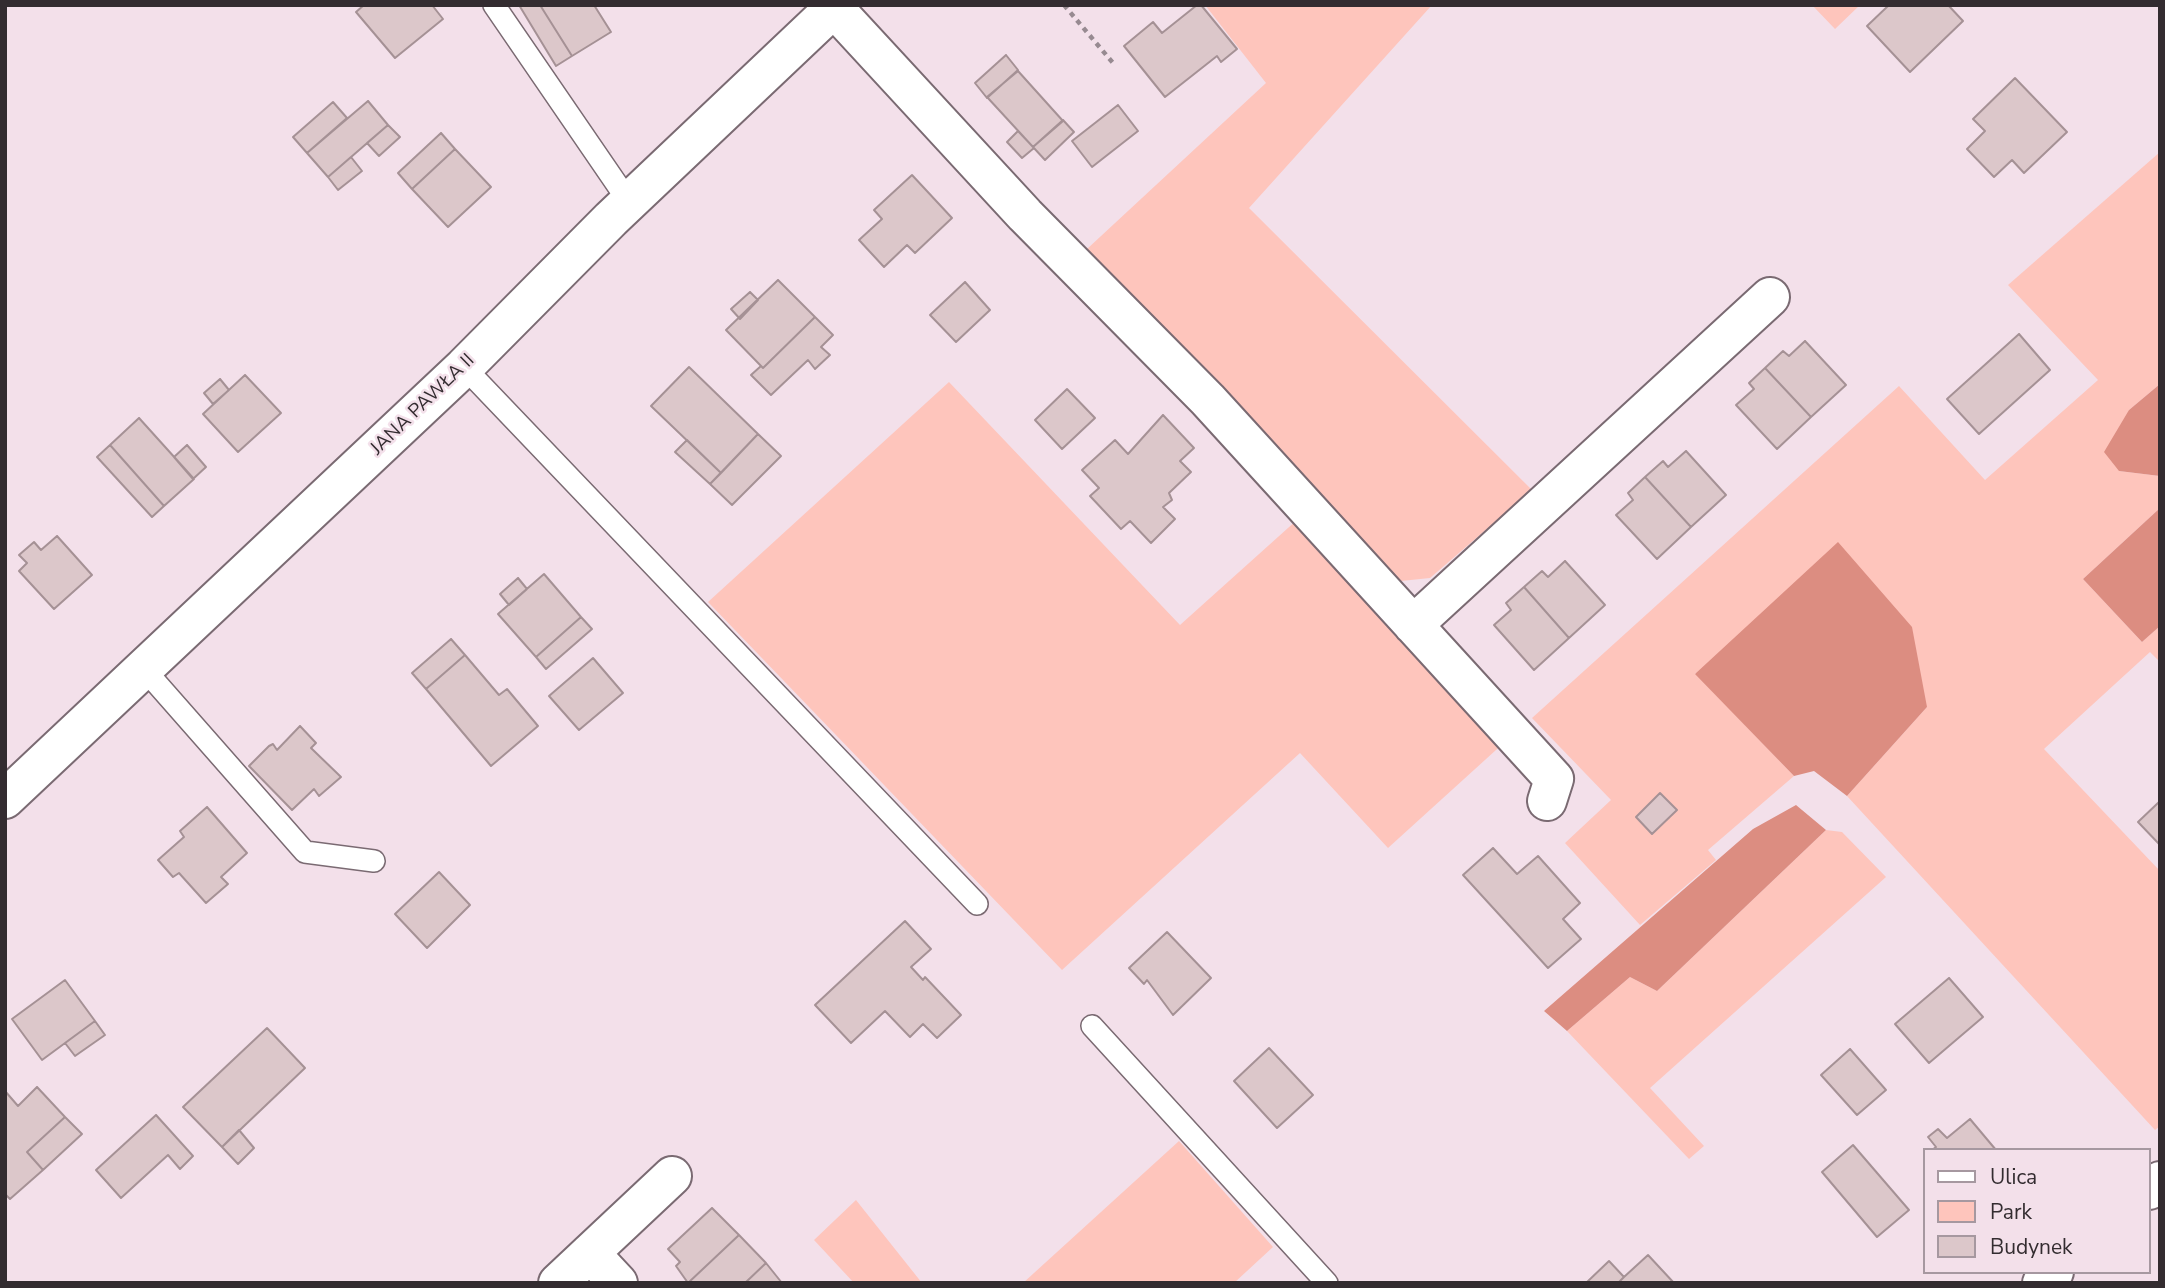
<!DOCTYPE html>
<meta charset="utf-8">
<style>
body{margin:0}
#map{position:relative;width:2165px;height:1288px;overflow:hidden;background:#f3e0ea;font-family:"Nunito Sans",sans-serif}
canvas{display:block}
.frame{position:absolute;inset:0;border:7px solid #332c30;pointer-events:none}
.legend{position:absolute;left:1923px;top:1148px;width:228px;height:126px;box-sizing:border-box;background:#f3e0ea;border:2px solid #a698a0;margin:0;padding:9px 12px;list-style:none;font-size:21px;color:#332c30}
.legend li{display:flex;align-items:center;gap:14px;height:35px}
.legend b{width:35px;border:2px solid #a698a0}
</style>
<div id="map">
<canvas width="2165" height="1288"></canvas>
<div class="frame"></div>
<ul class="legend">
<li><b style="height:9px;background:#fff"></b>Ulica</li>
<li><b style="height:19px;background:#fec5bc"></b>Park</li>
<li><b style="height:19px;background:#dcc7ca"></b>Budynek</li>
</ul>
</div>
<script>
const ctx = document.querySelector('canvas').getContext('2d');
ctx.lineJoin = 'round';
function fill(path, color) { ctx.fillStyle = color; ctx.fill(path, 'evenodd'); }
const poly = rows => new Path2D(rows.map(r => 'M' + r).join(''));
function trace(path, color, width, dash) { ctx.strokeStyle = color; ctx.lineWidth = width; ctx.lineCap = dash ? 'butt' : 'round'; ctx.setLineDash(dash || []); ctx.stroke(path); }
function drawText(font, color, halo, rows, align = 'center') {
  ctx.font = font + ' "Nunito Sans",sans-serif'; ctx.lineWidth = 5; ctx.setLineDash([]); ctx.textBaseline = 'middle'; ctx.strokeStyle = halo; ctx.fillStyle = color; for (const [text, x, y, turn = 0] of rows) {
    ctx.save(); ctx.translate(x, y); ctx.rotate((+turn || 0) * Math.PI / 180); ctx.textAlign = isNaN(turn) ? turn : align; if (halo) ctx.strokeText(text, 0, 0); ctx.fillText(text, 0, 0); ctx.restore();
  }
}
fill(poly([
 [1205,5,1432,5,1249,208,1532,490,1430,578,1401,581,1087,249,1266,83],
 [1812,5,1860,5,1835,29],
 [2160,152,2160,384,2129,410,2119,471,2160,476,2160,508,2083,579,2142,642,2160,626,2160,662,2150,652,2044,749,2160,871,2160,1126,2155,1130,1847,796,1927,707,1695,673,1794,776,1708,850,1716,860,1640,925,1565,843,1611,800,1532,718,1899,386,1985,480,2098,380,2008,285],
 [949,382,1180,625,1298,519,1507,740,1388,848,1300,753,1062,970,708,602],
 [1826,830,1842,832,1886,877,1650,1088,1704,1146,1689,1159,1567,1031,1630,977,1657,991],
 [1179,1141,1273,1247,1234,1283,1023,1283],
 [856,1200,922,1283,854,1283,814,1240]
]), '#fec5bc');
fill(poly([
 [2160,384,2160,476,2119,471,2104,452,2129,410],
 [2160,508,2160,626,2142,642,2083,579],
 [1838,542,1912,627,1927,707,1847,796,1814,771,1794,776,1695,674],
 [1796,805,1826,830,1657,991,1630,977,1567,1031,1544,1011,1753,829]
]), '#dc8d81');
const building = poly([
 [364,5,432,5,443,19,395,58,356,12,364,5],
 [519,5,540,5,572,56,556,66,519,5],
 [540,5,594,5,611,32,572,56,540,5],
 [1197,5,1201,5,1237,49,1221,62,1217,56,1165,97,1124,46,1153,22,1162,33,1197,5],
 [1889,5,1948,5,1963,21,1910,72,1867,26,1889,5],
 [1006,55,1018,70,987,98,975,83,1006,55],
 [1018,71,1063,121,1033,147,987,97,1018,71],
 [2015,78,2067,132,2024,173,2012,160,1994,177,1967,149,1985,131,1973,119,2015,78],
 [368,101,388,125,328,177,307,153,368,101],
 [333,102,347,118,307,153,293,137,333,102],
 [1118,105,1138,131,1092,167,1072,141,1118,105],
 [1063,120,1074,132,1045,160,1033,147,1063,120],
 [388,125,400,137,379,156,367,143,388,125],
 [1018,131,1034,148,1022,158,1007,142,1018,131],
 [441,133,455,149,412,189,398,173,441,133],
 [455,149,491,187,448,227,412,189,455,149],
 [351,157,362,171,338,190,328,177,351,157],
 [912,175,952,218,915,253,907,245,884,267,859,240,882,219,874,210,912,175],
 [778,280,815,317,763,368,726,330,778,280],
 [965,282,990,310,956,342,930,315,965,282],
 [750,292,758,300,740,319,731,309,750,292],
 [815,317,833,335,821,347,830,355,815,369,808,360,771,395,751,375,761,366,763,368,815,317],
 [2019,334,2050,370,1979,434,1947,399,2019,334],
 [1805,341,1846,385,1811,417,1765,368,1783,351,1789,356,1805,341],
 [689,367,758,434,721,473,651,406,689,367],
 [1765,368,1811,417,1777,449,1736,405,1754,389,1749,383,1765,368],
 [245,375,281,413,238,452,203,414,245,375],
 [220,379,229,390,213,404,204,393,220,379],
 [1067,389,1095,418,1062,449,1035,420,1067,389],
 [1163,415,1194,448,1180,461,1191,472,1169,493,1172,500,1163,507,1175,519,1151,543,1130,521,1121,529,1090,496,1099,488,1082,470,1115,440,1128,454,1163,415],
 [139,418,194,479,164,506,110,445,139,418],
 [758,434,781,456,732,505,710,484,758,434],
 [687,440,721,473,710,484,675,452,687,440],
 [110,445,164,506,152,517,97,457,110,445],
 [187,445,206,467,193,479,174,457,187,445],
 [1686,451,1726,495,1691,527,1645,477,1663,461,1668,467,1686,451],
 [1645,477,1691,527,1657,559,1616,515,1633,500,1628,493,1645,477],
 [57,536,92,575,54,609,19,571,27,563,19,555,34,542,41,550,57,536],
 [1565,561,1605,605,1569,638,1524,587,1542,571,1548,577,1565,561],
 [544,574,581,617,536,657,498,614,544,574],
 [518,578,527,589,509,605,500,594,518,578],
 [1524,587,1569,638,1534,670,1494,625,1511,610,1506,603,1524,587],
 [581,617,592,629,546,669,536,657,581,617],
 [451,639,465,655,426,689,412,673,451,639],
 [465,655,499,695,507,689,538,726,491,766,426,689,465,655],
 [593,658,623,693,579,730,549,696,593,658],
 [300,726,316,743,311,748,341,777,319,796,314,789,292,810,249,766,269,746,273,744,277,750,300,726],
 [1660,793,1677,810,1652,834,1636,817,1660,793],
 [2159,802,2160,803,2160,845,2138,822,2159,802],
 [207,807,247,853,221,877,228,884,206,903,179,873,173,877,158,860,184,837,180,831,207,807],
 [1493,848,1517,874,1538,856,1580,903,1563,919,1581,939,1548,968,1463,875,1493,848],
 [439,872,470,905,427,948,395,914,439,872],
 [905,921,931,949,911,967,923,980,925,977,961,1015,937,1038,923,1024,910,1037,885,1011,851,1043,815,1005,905,921],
 [1167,932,1211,978,1173,1015,1147,980,1144,984,1129,968,1167,932],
 [1949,978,1983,1017,1929,1063,1895,1024,1949,978],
 [65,980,95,1021,42,1060,12,1019,65,980],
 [95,1021,105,1035,75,1056,65,1043,95,1021],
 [267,1028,305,1068,222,1147,183,1107,267,1028],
 [1269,1048,1313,1095,1277,1128,1234,1081,1269,1048],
 [1850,1049,1886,1090,1857,1115,1821,1075,1850,1049],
 [37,1087,65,1117,27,1152,43,1170,10,1199,5,1194,5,1091,18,1106,37,1087],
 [156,1115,193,1156,180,1169,168,1155,121,1198,96,1170,156,1115],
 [65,1117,82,1134,43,1170,27,1152,65,1117],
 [1970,1119,1996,1150,1932,1150,1936,1147,1928,1137,1938,1129,1947,1138,1970,1119],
 [239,1130,254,1148,238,1164,222,1147,239,1130],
 [1853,1145,1909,1210,1877,1237,1822,1172,1853,1145],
 [712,1208,739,1235,688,1283,676,1266,680,1262,668,1249,712,1208],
 [739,1235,766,1263,745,1283,688,1283,739,1235],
 [1648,1255,1674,1283,1618,1283,1624,1277,1648,1255],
 [1609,1261,1624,1277,1618,1283,1586,1283,1609,1261],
 [766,1263,782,1283,745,1283,766,1263]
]);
fill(building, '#dcc7ca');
trace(building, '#a59195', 2);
const service = poly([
 [494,5,629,202],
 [464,367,977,904],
 [144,669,305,852,374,861],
 [1092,1026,1327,1283]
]);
const minor = poly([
 [834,8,1025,215,1208,400,1554,779,1547,801],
 [1413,625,1770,297],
 [2149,1190,2160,1181],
 [590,1253,618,1283],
 [558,1283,672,1176],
 [2042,1283,2054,1272]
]);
const tertiary = poly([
 [5,799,464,367,611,219,837,5]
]);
trace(service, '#7a6a72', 24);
trace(minor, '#7a6a72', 42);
trace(tertiary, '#7a6a72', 42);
trace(poly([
 [1064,5,1113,63]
]), '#978a91', 4.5, [5, 5]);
trace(service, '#fff', 21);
trace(minor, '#fff', 38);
trace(tertiary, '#fff', 38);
drawText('19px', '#332c30', '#f3e0ea', [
 ["JANA PAWŁA II",423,405,-44]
]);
</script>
